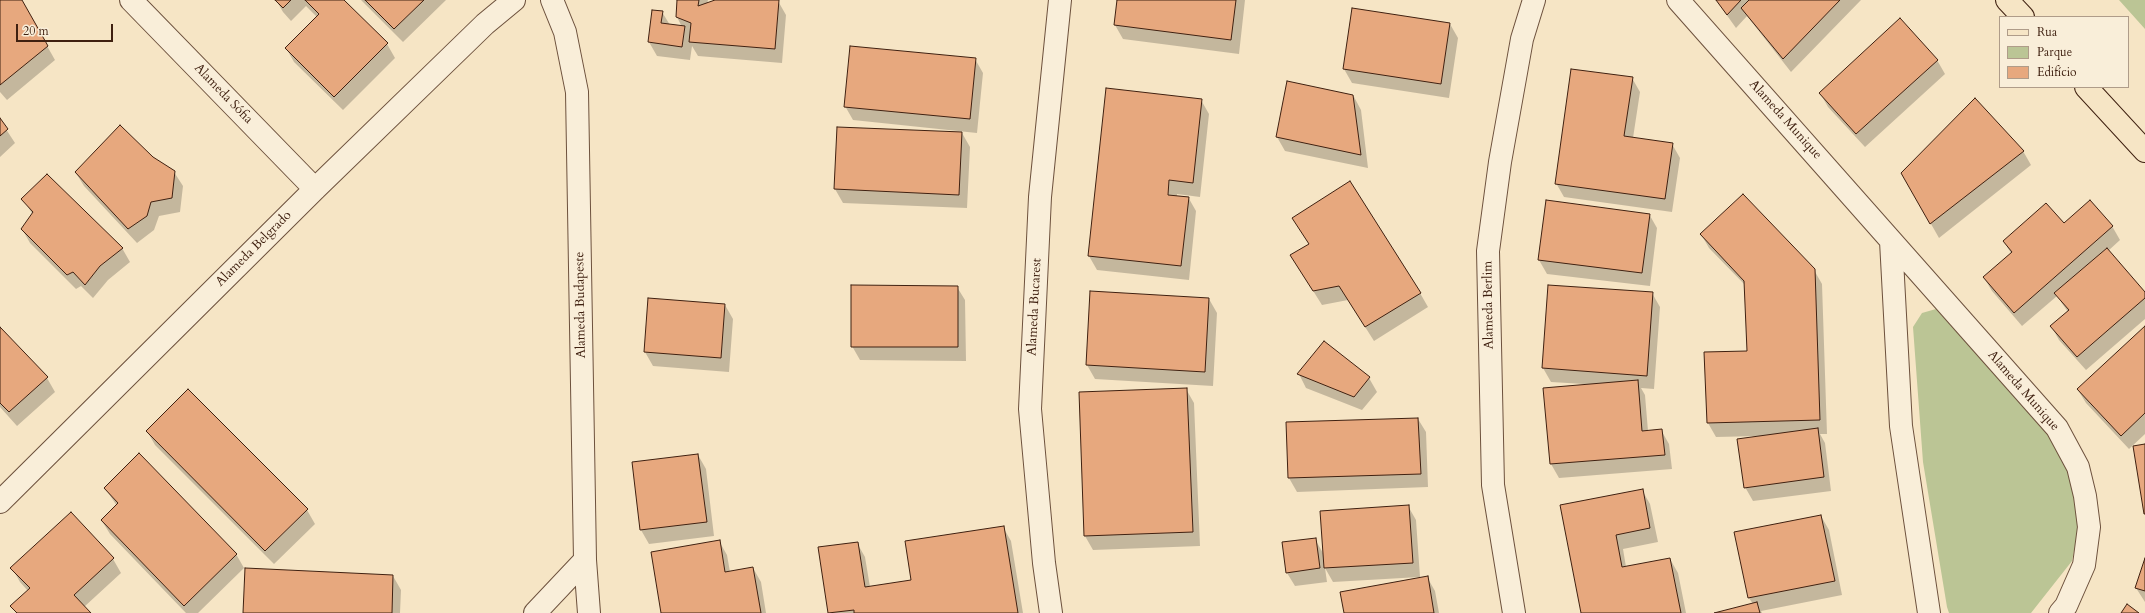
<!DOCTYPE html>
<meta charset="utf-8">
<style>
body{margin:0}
#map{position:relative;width:2145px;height:613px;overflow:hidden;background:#f6e5c5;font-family:Cardo,serif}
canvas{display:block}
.legend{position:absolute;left:1999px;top:16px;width:130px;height:72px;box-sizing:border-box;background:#f9eed9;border:1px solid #af9c89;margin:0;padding:5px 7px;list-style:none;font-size:12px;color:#3f2010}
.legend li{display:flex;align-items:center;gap:8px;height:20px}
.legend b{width:20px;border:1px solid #af9c89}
.scale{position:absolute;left:16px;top:24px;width:97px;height:18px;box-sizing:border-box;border:2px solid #3f2010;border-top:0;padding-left:5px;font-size:12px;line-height:14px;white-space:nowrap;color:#3f2010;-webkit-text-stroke:3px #f9eed9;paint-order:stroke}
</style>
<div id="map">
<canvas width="2145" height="613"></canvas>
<ul class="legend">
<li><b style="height:5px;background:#f6e5c5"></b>Rua</li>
<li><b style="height:11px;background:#bbc595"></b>Parque</li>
<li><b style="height:11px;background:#e7a87e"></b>Edifício</li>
</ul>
<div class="scale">20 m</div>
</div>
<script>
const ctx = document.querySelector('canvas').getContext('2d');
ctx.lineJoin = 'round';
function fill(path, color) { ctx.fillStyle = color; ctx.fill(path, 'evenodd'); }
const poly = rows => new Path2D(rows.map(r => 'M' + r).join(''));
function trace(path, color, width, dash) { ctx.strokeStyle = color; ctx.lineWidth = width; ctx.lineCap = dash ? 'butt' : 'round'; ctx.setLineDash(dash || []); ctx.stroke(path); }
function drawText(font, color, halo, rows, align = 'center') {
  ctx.font = font + ' Cardo,serif'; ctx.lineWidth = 3; ctx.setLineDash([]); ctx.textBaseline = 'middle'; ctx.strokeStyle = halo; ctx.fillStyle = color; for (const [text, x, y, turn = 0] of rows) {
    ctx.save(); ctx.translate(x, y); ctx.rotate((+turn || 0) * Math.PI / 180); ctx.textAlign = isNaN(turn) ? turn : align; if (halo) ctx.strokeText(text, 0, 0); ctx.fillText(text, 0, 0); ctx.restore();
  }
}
fill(poly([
 [2119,0,2145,0,2145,29],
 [1936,309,2051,437,2067,466,2074,497,2078,530,2072,561,2031,613,1949,613,1947,607,1923,462,1913,327,1922,313]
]), '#bbc595');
fill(poly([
 [0,0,21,0,55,60,7,100,0,92],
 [276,0,343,0,387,44,395,58,343,110,294,62,286,48,317,17,306,6,291,21,283,12],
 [361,0,446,0,403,42],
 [678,0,708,0,707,4,718,0,778,1,786,15,782,63,698,56,692,46,690,60,657,56,649,42,662,12,670,25,682,27,677,17],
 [1118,0,1245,0,1239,54,1123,39,1115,25],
 [1716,0,1861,0,1791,72,1747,16,1736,28],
 [1450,24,1458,38,1449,98,1352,83,1344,69],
 [975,59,983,73,977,133,853,120,845,106],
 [1937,60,1945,74,1865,147,1828,107,1820,93],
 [1632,78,1640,92,1633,138,1672,144,1680,158,1672,212,1564,197,1556,183],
 [1353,95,1361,110,1368,168,1285,151,1277,137],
 [1201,100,1209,114,1200,197,1177,194,1177,196,1188,197,1196,211,1189,280,1097,270,1089,256],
 [0,120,15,143,0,157],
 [838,128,962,133,970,147,967,208,843,203,835,189],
 [2023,151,2031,165,1939,238,1902,173],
 [153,158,174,172,183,186,180,212,159,216,154,230,137,243,84,186,76,173],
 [23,199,122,248,130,262,108,280,93,298,81,286,76,289,30,243,22,229,33,215],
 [1649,214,1657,228,1650,286,1547,274,1539,260],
 [2063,225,2112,226,2120,240,2108,251,2145,293,2145,319,2086,370,2059,340,2051,326,2068,312,2057,296,2022,326,1992,291,1984,278,2011,253,2004,242],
 [1701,234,1814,270,1822,284,1827,434,1820,434,1825,443,1831,491,1753,501,1745,487,1760,436,1716,437,1708,423,1705,353,1748,352,1746,286,1709,248],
 [1300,270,1420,293,1428,307,1374,341,1348,300,1322,305],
 [957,287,965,300,966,361,860,360,852,346],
 [1091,292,1209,299,1217,313,1213,386,1095,379,1087,365],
 [1652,293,1660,307,1654,389,1641,388,1645,395,1648,431,1661,430,1669,444,1672,469,1559,478,1551,464,1584,384,1551,382,1543,368],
 [725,305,733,319,729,372,653,366,645,352],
 [2145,327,2145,434,2129,449,2086,403,2078,390],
 [0,328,47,378,55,392,17,426,0,407],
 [1299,374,1369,378,1377,392,1362,410,1306,388],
 [1186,389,1194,403,1200,546,1093,550,1085,536],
 [1418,419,1426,432,1428,487,1297,492,1289,478],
 [147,431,307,510,315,524,274,564,155,445],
 [698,455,706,469,714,536,649,544,641,530],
 [105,488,236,554,244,568,198,613,186,613,110,534,102,521,117,506],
 [1642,490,1650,504,1658,542,1623,549,1626,567,1670,559,1678,573,1686,613,1582,613,1561,506],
 [1408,506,1416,520,1420,577,1333,582,1325,568,1327,582,1295,586,1287,573,1315,539,1324,555],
 [71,513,113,559,121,573,84,607,89,613,16,613,12,606,28,591,20,582,12,568],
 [1821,516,1829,530,1842,595,1761,611,1762,613,1718,613,1753,604,1749,598],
 [1003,527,1011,541,1023,613,829,613,819,548,857,543,865,557,870,587,912,581],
 [719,541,727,555,730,572,753,568,761,582,766,613,662,613],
 [2145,561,2145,602,2136,588],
 [393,576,401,590,400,613,244,613],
 [1427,577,1435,591,1439,613,1345,613]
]), '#0003');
const building = poly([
 [0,0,22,0,48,46,0,85,0,0],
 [275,0,291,0,283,8,275,0],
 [305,0,344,0,388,43,334,97,285,48,319,14,305,0],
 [365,0,424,0,394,29,365,0],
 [677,0,699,0,698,6,715,0,779,0,775,49,689,42,691,23,676,17,677,0],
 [1117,0,1236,0,1231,40,1114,25,1117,0],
 [1716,0,1741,0,1727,15,1716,0],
 [1749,0,1840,0,1783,59,1741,8,1749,0],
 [1352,8,1450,23,1441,84,1343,69,1352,8],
 [652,10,663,11,661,23,685,26,682,47,648,42,652,10],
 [1900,18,1938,60,1856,134,1819,93,1900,18],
 [850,46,976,58,970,119,844,107,850,46],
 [1571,69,1633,77,1624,136,1673,143,1665,199,1555,184,1571,69],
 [1287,81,1353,95,1361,155,1276,137,1287,81],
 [1106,88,1202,99,1193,183,1169,180,1168,195,1189,197,1181,266,1088,256,1106,88],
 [1975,98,2024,151,1930,224,1901,173,1975,98],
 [0,118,8,129,0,136,0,118],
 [120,125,153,157,175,171,172,198,151,202,147,216,128,229,75,172,120,125],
 [837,127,962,132,959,195,834,189,837,127],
 [47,174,123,248,100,266,85,285,73,272,67,275,21,229,33,212,21,199,47,174],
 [1350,181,1421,293,1365,327,1339,286,1313,291,1290,255,1309,244,1292,218,1350,181],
 [1743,194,1815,269,1820,420,1707,423,1704,352,1747,351,1744,281,1700,234,1743,194],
 [1546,200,1650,214,1642,273,1538,260,1546,200],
 [2090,200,2113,226,2014,313,1983,277,2012,252,2003,241,2046,203,2064,223,2090,200],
 [2107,248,2145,292,2145,298,2077,357,2050,326,2069,310,2054,293,2107,248],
 [851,285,958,286,958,347,851,347,851,285],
 [1548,285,1653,292,1647,376,1542,368,1548,285],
 [1090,291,1209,298,1205,372,1086,365,1090,291],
 [648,298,725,304,721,358,644,352,648,298],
 [2145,326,2145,413,2121,436,2077,389,2145,326],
 [0,327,48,377,9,412,0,403,0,327],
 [1324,341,1370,377,1354,397,1297,374,1324,341],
 [1638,380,1642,431,1662,429,1665,455,1550,464,1543,388,1638,380],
 [1187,388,1193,532,1084,536,1079,392,1187,388],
 [188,389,308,509,265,551,146,431,188,389],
 [1418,418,1421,474,1288,478,1286,422,1418,418],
 [1818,428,1824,477,1744,488,1737,439,1818,428],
 [2145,444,2145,514,2144,514,2133,446,2145,444],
 [139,453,237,554,184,606,101,520,118,503,104,488,139,453],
 [698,454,707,522,640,530,632,462,698,454],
 [1643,489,1650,528,1616,535,1622,567,1670,558,1681,613,1581,613,1560,505,1643,489],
 [1409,505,1413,563,1324,568,1320,511,1409,505],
 [71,512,114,558,74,595,91,613,17,613,10,606,30,588,10,568,71,512],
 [1821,515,1835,581,1748,598,1734,532,1821,515],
 [1004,526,1018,613,854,613,854,610,828,613,818,547,858,542,865,587,911,580,905,541,1004,526],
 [1316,538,1320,568,1286,573,1282,542,1316,538],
 [720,540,725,572,753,567,761,613,661,613,651,552,720,540],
 [2145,558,2145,591,2135,588,2145,558],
 [245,568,393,575,392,613,243,613,245,568],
 [1428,576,1434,613,1344,613,1340,592,1428,576],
 [1757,602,1760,613,1714,613,1757,602],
 [2127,604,2139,613,2121,613,2127,604]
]);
fill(building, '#e7a87e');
trace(building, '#3f2010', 1);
const minor = poly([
 [131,0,315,189],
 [552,0,565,32,577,92,585,560,589,613],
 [1678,0,2057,428,2078,467,2085,496,2089,527,2084,565,2066,606,2060,613],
 [1891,241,1901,426,1929,613],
 [0,502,315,189,485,24,514,0],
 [535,613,585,560],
 [1051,613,1044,563,1030,409,1040,197,1060,0],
 [1514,613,1493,485,1488,251,1500,162,1522,39,1534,0]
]);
const major = poly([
 [2007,0,2023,17],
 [2086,87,2145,151]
]);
trace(minor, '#6d513d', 24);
trace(major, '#3f2010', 24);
trace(minor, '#f9eed9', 22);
trace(major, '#f6e5c5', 22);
drawText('13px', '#3f2010', '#f9eed9', [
 ["Alameda Sófia",223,94,46],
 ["Alameda Munique",1785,120,48],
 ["Alameda Belgrado",254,249,-45],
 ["Alameda Budapeste",581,305,-91],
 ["Alameda Berlim",1489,305,-91],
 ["Alameda Bucarest",1035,307,-87],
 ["Alameda Munique",2023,391,49]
]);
</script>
